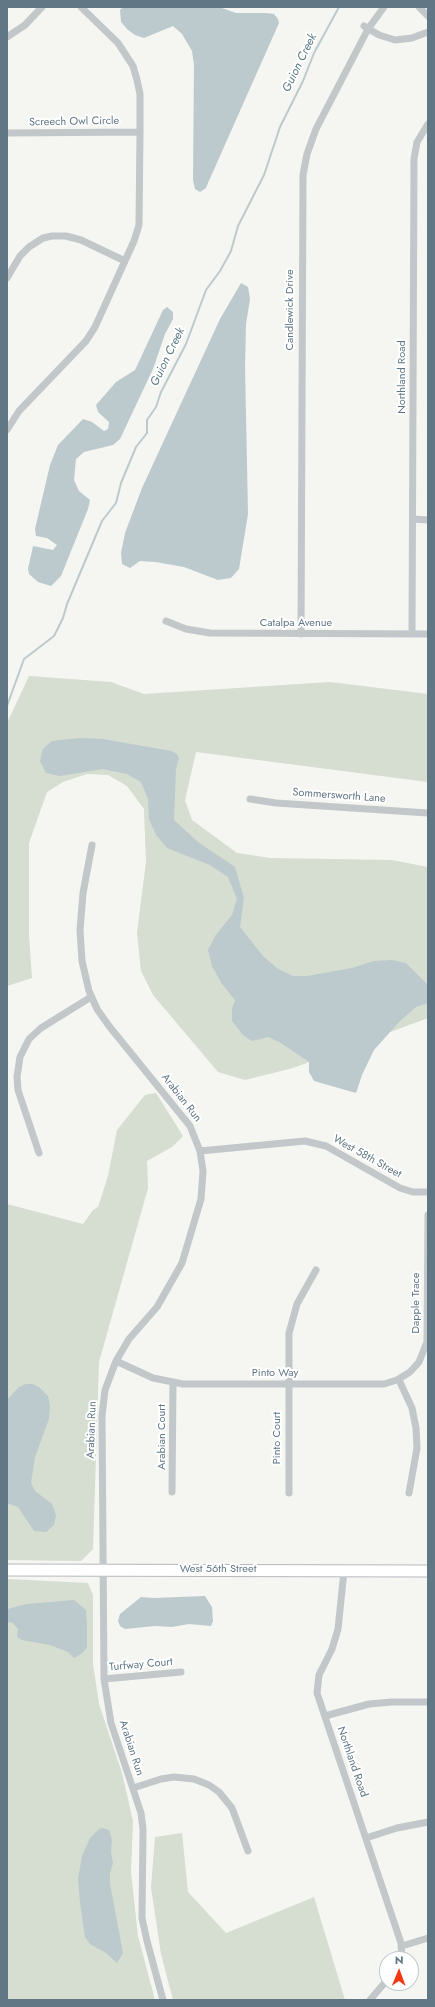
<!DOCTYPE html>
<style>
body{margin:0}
#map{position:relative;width:435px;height:2007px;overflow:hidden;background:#f5f5f1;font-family:Jost,sans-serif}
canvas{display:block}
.frame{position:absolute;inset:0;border:8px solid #617785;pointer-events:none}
.north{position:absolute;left:379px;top:1951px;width:40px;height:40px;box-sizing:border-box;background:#fff;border:1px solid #c0c9ce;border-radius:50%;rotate:1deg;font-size:11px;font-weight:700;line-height:16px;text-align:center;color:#617785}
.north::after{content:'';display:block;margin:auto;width:14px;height:18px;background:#f43811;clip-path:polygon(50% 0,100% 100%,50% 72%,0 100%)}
</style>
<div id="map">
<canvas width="435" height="2007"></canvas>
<div class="frame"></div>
<div class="north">N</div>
</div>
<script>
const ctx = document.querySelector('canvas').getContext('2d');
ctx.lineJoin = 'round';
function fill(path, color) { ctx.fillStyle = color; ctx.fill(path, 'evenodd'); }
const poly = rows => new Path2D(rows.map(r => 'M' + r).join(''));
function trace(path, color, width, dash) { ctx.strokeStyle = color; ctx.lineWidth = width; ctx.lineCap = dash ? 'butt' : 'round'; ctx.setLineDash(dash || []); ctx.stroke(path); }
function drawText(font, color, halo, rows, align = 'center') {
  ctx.font = font + ' Jost,sans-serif'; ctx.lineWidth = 4; ctx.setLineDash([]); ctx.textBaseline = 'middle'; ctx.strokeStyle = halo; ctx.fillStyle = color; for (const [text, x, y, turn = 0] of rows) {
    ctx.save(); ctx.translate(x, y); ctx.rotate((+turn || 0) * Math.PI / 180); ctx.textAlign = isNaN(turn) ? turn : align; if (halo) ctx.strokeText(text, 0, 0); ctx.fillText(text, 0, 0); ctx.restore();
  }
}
fill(poly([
 [29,676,111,682,144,694,330,682,428,694,428,782,196,752,185,800,192,820,237,853,270,858,392,860,428,867,428,1018,293,1068,245,1080,218,1072,153,995,141,971,137,933,146,862,144,809,127,786,108,775,87,774,63,782,47,792,29,843,29,935,32,978,7,986,7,723],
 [156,1093,183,1136,172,1147,147,1161,148,1188,99,1362,93,1549,81,1561,7,1560,7,1204,83,1224,93,1210,98,1207,108,1176,117,1130,145,1095],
 [7,1579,88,1583,93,1595,93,1664,99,1704,122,1773,133,1821,131,1872,138,1936,155,2000,7,2000],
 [182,1833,188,1892,226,1933,314,1897,345,2000,173,2000,161,1954,151,1887,155,1837]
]), '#d6ddd1');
fill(poly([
 [123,7,219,7,236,13,266,13,274,14,278,19,279,23,208,183,206,188,200,192,195,189,193,180,194,65,192,51,182,34,173,26,144,38,135,35,128,30,121,22,120,10],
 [241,283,248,287,250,299,246,324,245,366,248,514,239,569,231,578,218,580,184,567,155,562,140,561,130,568,122,564,121,553,125,533,142,488,220,319],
 [167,307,173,312,173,319,165,334,153,369,120,439,113,445,84,452,76,459,74,480,79,491,90,500,88,509,61,576,51,586,38,582,29,574,28,569,33,546,53,550,57,545,47,538,36,536,35,529,50,465,58,445,83,419,92,422,104,431,108,429,109,422,98,412,96,405,116,382,135,370,163,310],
 [80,738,103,739,171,751,177,754,179,758,176,769,174,820,198,842,235,867,244,898,240,927,263,956,278,969,293,976,307,976,352,968,374,961,392,960,406,963,428,985,428,1003,416,1007,400,1021,374,1050,362,1075,356,1093,314,1081,309,1072,309,1062,281,1043,268,1037,252,1041,243,1035,232,1021,232,1009,235,1000,222,984,212,966,208,950,215,936,232,915,237,899,228,877,210,865,167,848,156,835,149,819,148,799,141,782,127,774,103,769,60,776,46,773,40,761,43,749,52,741],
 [26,1384,33,1384,40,1388,48,1396,50,1406,49,1419,35,1457,31,1483,35,1491,52,1504,56,1515,54,1525,46,1532,34,1531,18,1507,7,1503,7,1400,19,1387],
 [205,1596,212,1607,213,1621,211,1626,189,1624,172,1627,155,1626,125,1629,120,1626,118,1621,120,1614,141,1597,154,1598],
 [74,1600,86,1610,87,1624,87,1648,81,1654,74,1658,68,1652,50,1645,22,1640,17,1637,18,1629,13,1623,7,1622,7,1610,11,1608,27,1604],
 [103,1828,109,1830,112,1840,111,1852,113,1863,110,1873,110,1884,123,1953,117,1963,106,1953,90,1944,85,1937,80,1903,78,1879,82,1856,90,1838,99,1829]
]), '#bccace');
trace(poly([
 [7,706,24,659,54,636,63,618,67,604,102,521,116,503,121,483,136,447,147,433,147,420,156,407,161,392,186,344,206,290,220,271,231,251,238,226,264,175,280,127,303,81,314,53,339,7]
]), '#bccace', 2);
const primary = poly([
 [7,1570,428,1571]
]);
trace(primary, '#b5babd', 13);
trace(poly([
 [419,7,428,16],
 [364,26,379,35,395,40,412,38,428,32],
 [7,37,25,25,42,7],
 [7,133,140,132],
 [7,278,20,256,29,247,43,238,52,236,66,236,81,240,125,261],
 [7,430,19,411,86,341,95,327,134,241,139,225,140,132,140,94,137,80,133,66,118,43,81,7],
 [413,519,428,520],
 [166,621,186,629,210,633,428,634],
 [301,634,303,175,307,154,316,129,368,29,384,7],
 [412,634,414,159,417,142,428,124],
 [250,799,276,803,428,813],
 [92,845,83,893,80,930,82,961,89,991,97,1009,109,1026,190,1126,200,1151,203,1171,201,1199,182,1263,157,1307,129,1339,116,1361,105,1390,102,1416,104,1679,111,1723,141,1813,143,1829,142,1918,147,1941,163,2000],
 [200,1151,305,1141,326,1146,400,1188,413,1192,428,1192],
 [39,1153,18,1090,17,1077,20,1057,29,1039,41,1028,91,997],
 [116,1361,153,1378,183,1384,384,1384,397,1380,410,1372,419,1362,427,1342,428,1215],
 [399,1380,412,1408,416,1428,417,1448,409,1493],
 [172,1492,173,1382],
 [289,1493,289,1333,297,1304,316,1270],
 [344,1571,338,1629,332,1649,319,1675,317,1693,401,1943,402,1959],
 [104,1679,181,1672],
 [325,1716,369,1704,392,1702,428,1702],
 [133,1788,161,1779,174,1777,194,1779,209,1785,219,1792,232,1808,248,1851],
 [366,1838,397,1828,428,1822],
 [402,1946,428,1938],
 [370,2000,387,1980]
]), '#c2c7ca', 7);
trace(primary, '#fff', 11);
drawText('11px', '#617785', '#fff', [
 ["Screech Owl Circle",74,122,-1],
 ["Candlewick Drive",290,310,-90],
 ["Northland Road",402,377,-90],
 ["Catalpa Avenue",296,623],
 ["Sommersworth Lane",339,796,4],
 ["Arabian Run",181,1098,52],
 ["West 58th Street",367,1157,29],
 ["Dapple Trace",416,1303,-90],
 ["Pinto Way",275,1373],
 ["Arabian Run",92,1430,-88],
 ["Arabian Court",162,1437,-90],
 ["Pinto Court",277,1438,-90],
 ["West 56th Street",218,1569],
 ["Turfway Court",141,1665,-5],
 ["Arabian Run",131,1748,72],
 ["Northland Road",352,1762,71]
]);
drawText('italic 12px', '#5c7b83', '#fff', [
 ["Guion Creek",300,63,-64],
 ["Guion Creek",168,357,-64]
]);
</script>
